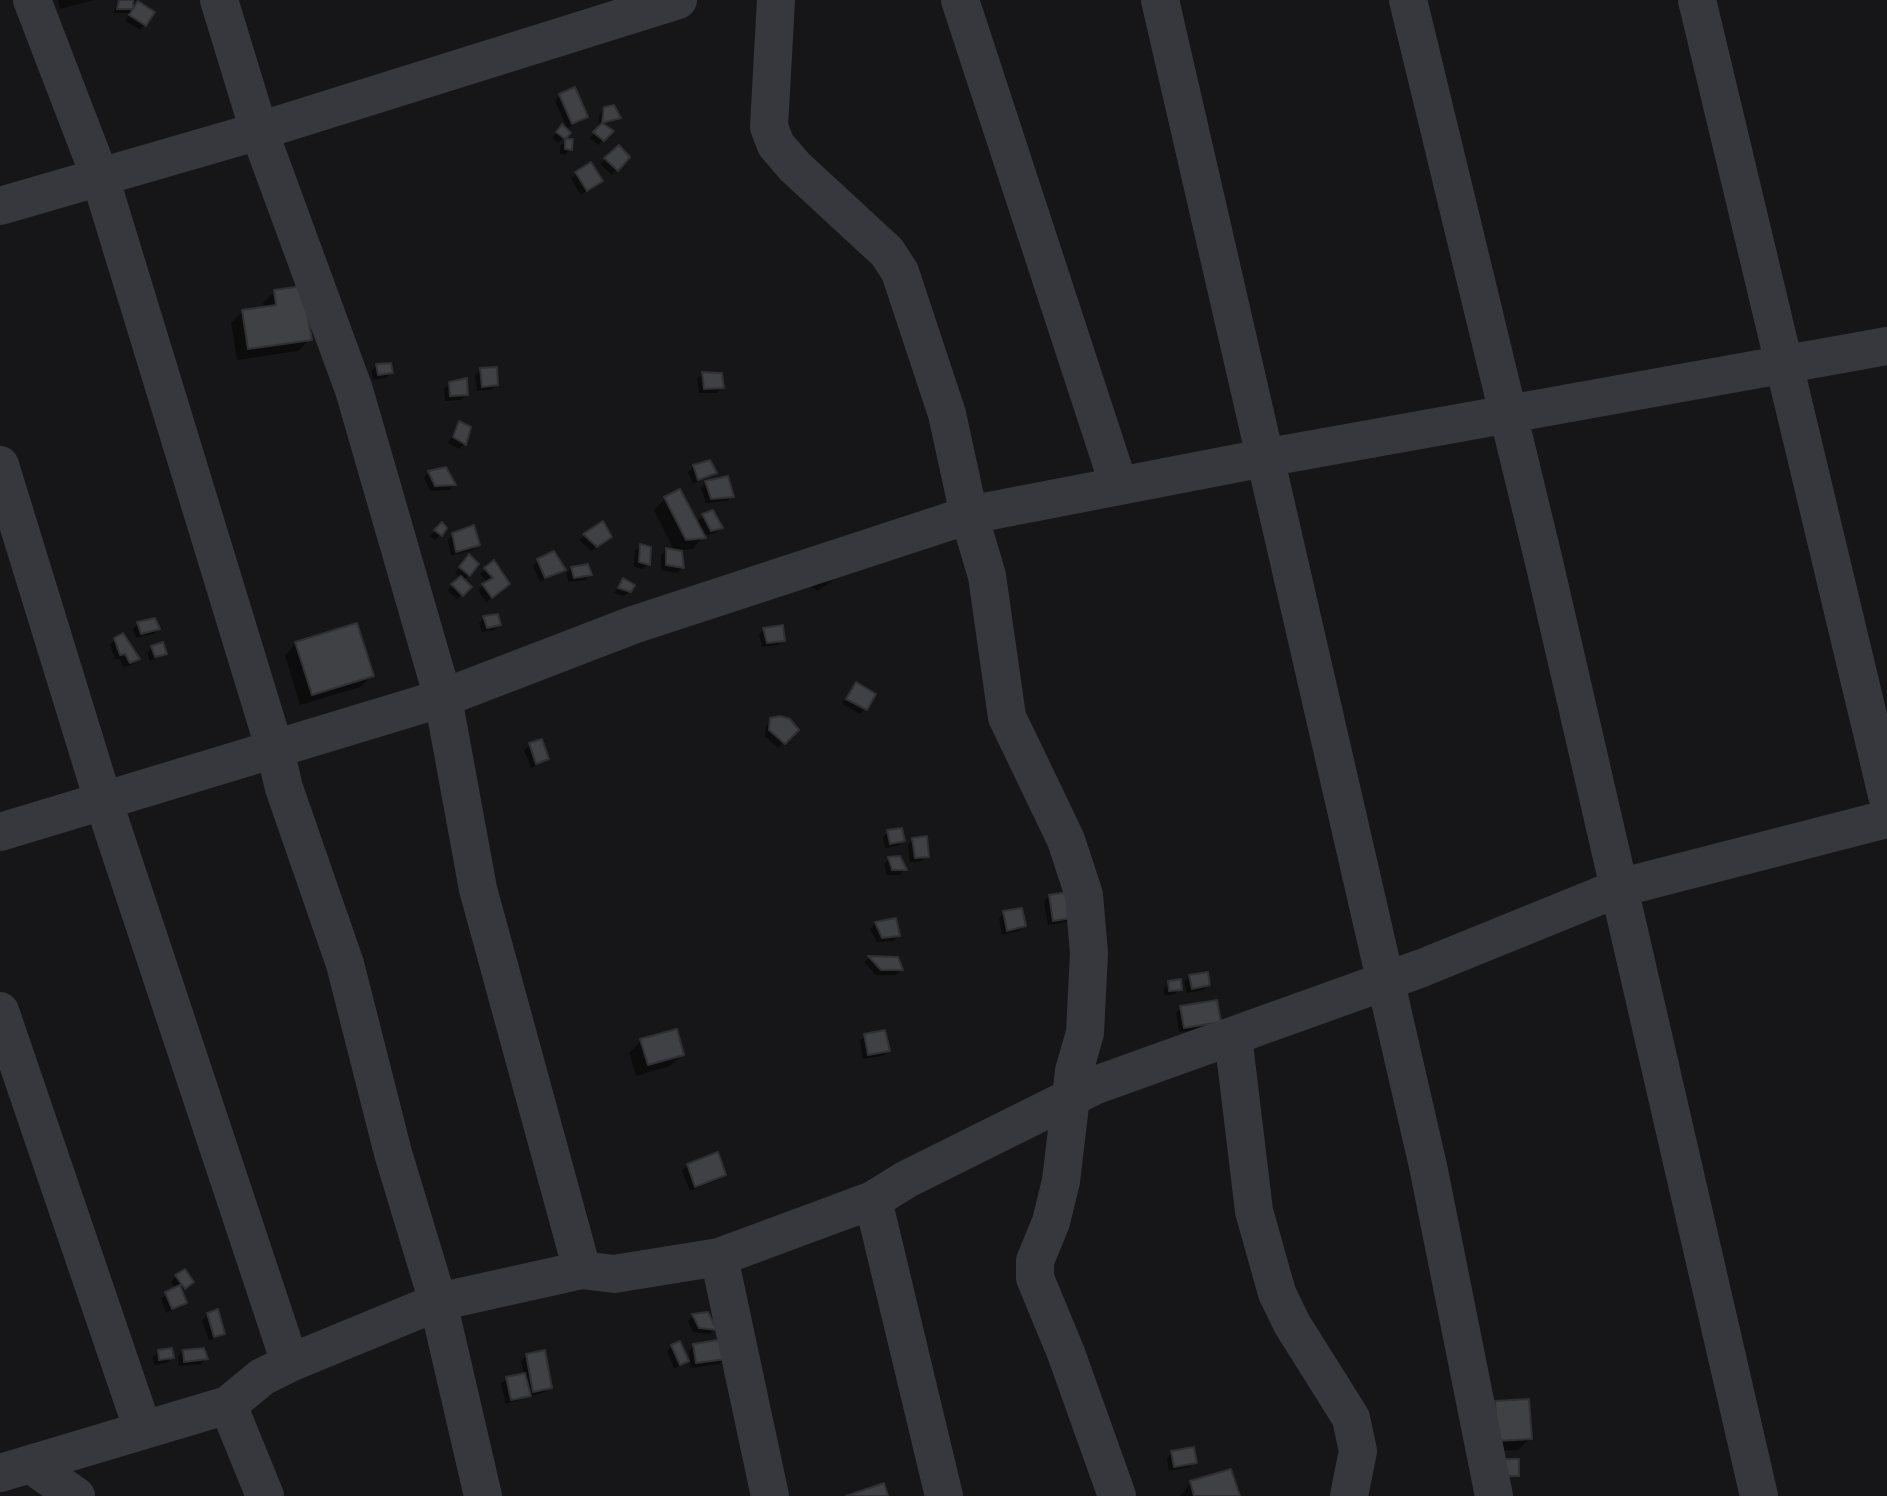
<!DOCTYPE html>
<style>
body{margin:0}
canvas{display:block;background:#161618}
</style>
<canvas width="1887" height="1496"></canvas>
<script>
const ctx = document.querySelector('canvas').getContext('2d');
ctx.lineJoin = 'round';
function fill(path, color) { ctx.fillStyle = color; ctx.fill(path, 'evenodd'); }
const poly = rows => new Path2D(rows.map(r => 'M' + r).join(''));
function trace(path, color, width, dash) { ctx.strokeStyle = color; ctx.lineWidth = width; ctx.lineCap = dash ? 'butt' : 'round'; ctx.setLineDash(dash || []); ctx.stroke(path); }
fill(poly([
 [58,0,94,0,60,9],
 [119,0,131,0,132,10,138,3,145,25,140,30,125,21,130,13,113,13],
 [560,95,586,117,581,122,567,128,555,101],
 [605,109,618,117,603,125,611,132,598,145,590,138,598,130,599,115],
 [557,132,569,133,558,143,552,138],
 [566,141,570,149,565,155,560,154,560,146],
 [619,148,617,170,612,175,600,164],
 [576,174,601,181,581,195,571,179],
 [275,291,310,339,298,351,237,360,231,323,243,311,264,308,263,303],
 [376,366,391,373,386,378,373,380,371,371],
 [481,370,496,385,491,390,477,391,475,375],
 [702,374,722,387,717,393,699,393,697,379],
 [450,384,466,395,461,400,445,401,444,389],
 [459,423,469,428,464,444,459,449,448,443],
 [694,466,714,473,693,484,688,472],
 [429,472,454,485,449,490,430,491,424,477],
 [706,483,732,496,727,501,706,503,701,488],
 [665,499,696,523,703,516,721,528,716,533,703,536,693,549,681,550,682,568,677,573,661,570,661,555,666,550,675,552,654,510],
 [602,524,610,537,591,551,579,540],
 [442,525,440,535,435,540,430,536],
 [453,535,478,544,472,550,451,556,448,540],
 [640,546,648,564,643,569,634,567,635,551],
 [538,561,563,570,540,582,533,566],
 [464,562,469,575,463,581,470,587,457,599,447,590,462,578,455,573],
 [494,563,503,589,486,602,478,590,488,583,480,574],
 [571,568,590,574,585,580,569,582,566,574],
 [835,579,817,591,810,585],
 [624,580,630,591,624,596,614,593],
 [484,618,499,625,494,630,482,632,479,623],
 [138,624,158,629,153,634,136,638,133,629],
 [764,629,783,640,778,645,762,647,759,634],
 [115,639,138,659,133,664,124,667,119,659,115,659,110,645],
 [296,643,372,675,360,687,300,705,285,655],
 [152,647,165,653,150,661,147,653],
 [856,684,865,709,860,714,842,704],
 [771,720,796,730,778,748,765,736,766,726],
 [530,745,547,759,531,768,524,750],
 [888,832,903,840,898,846,885,848,883,837],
 [913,839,927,856,921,861,910,862,908,845],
 [889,859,904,870,899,875,887,875,884,864],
 [1049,896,1071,921,1048,925,1044,902],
 [1004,913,1024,926,1019,931,1002,935,999,918],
 [894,920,898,936,893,941,877,942,870,929,875,924],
 [869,958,897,959,901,970,896,975,876,975,864,962],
 [1190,976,1208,985,1203,990,1187,993,1184,982],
 [1169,983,1180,989,1175,994,1164,996,1164,988],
 [1216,1002,1214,1027,1179,1032,1176,1013,1181,1008],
 [865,1036,888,1051,883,1056,863,1059,860,1041],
 [641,1041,682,1055,670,1066,636,1076,629,1053],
 [688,1165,724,1175,718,1180,690,1191,682,1171],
 [176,1276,187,1287,181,1292,185,1302,166,1313,161,1298,176,1289,171,1282],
 [707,1314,715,1329,710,1334,693,1332,688,1321,693,1316],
 [208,1315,223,1333,209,1341,202,1320],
 [672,1346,687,1361,674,1369,667,1351],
 [694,1346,725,1358,719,1364,691,1368,689,1351],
 [183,1351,206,1359,201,1364,179,1366,178,1357],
 [159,1352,172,1357,167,1363,154,1365,153,1357],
 [527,1355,550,1387,545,1392,506,1404,501,1384,507,1379,524,1375,521,1361],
 [1496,1402,1530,1438,1518,1450,1486,1451,1484,1414],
 [1172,1452,1195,1462,1190,1467,1169,1471,1167,1458],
 [1191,1483,1238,1496,1180,1496]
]), '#0007');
const building = poly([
 [119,0,133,0,133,9,117,9,119,0],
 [138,1,155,12,146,26,129,15,138,1],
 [575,87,588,117,572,124,559,94,575,87],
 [614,105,621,118,602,123,604,107,614,105],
 [602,123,614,131,604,141,593,132,602,123],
 [562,124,571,133,565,139,556,132,562,124],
 [565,139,573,139,572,150,565,149,565,139],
 [619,145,630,157,618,171,604,158,619,145],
 [591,162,603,181,587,191,575,172,591,162],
 [303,286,312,340,248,349,242,310,276,305,274,290,303,286],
 [391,363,393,373,378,375,376,364,391,363],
 [497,367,498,385,482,387,480,368,497,367],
 [702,372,722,373,724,388,704,389,702,372],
 [467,378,468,395,450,396,449,382,467,378],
 [459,421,471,427,466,445,453,437,459,421],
 [710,460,717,473,698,480,693,465,710,460],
 [446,467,456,485,435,486,428,471,446,467],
 [728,476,734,497,711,499,705,481,728,476],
 [680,489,706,538,686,540,664,497,680,489],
 [713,510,723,528,711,531,702,514,713,510],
 [603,521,612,537,597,547,583,534,603,521],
 [442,522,447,528,442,536,434,530,442,522],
 [474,525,480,545,456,552,452,533,474,525],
 [640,544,651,547,650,565,639,562,640,544],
 [666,548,682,551,684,568,666,565,666,548],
 [554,551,566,570,545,578,537,559,554,551],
 [469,554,479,564,470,576,459,567,469,554],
 [494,560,510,584,492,598,482,584,493,578,484,568,494,560],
 [588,564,592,575,574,578,571,567,588,564],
 [461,576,472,587,463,596,451,584,461,576],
 [623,578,635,585,631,592,618,588,623,578],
 [498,614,501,625,487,628,483,616,498,614],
 [155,618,160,629,141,634,137,622,155,618],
 [357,623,374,676,312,695,295,642,357,623],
 [783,625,785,641,767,643,763,628,783,625],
 [123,633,140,659,130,663,125,654,120,655,114,638,123,633],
 [163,642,167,654,155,657,151,646,163,642],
 [856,682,876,694,867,710,846,699,856,682],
 [780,716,790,719,799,730,785,744,769,730,770,718,780,716],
 [542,739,549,759,536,764,529,743,542,739],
 [902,828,905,841,890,844,887,830,902,828],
 [927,836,929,857,915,858,912,838,927,836],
 [900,856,907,870,892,870,888,857,900,856],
 [1073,891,1078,917,1053,921,1049,895,1073,891],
 [1022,908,1026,926,1007,931,1003,911,1022,908],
 [896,918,900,936,882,938,875,922,896,918],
 [868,956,898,957,903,970,881,970,868,956],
 [1208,972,1210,985,1192,989,1189,975,1208,972],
 [1181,979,1182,990,1169,991,1168,981,1181,979],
 [1217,1000,1221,1022,1184,1028,1180,1006,1217,1000],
 [677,1029,684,1055,648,1065,640,1039,677,1029],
 [885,1030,890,1051,868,1055,864,1034,885,1030],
 [718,1152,726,1175,695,1187,687,1164,718,1152],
 [185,1269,194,1282,185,1289,175,1275,185,1269],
 [180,1285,187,1303,172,1309,165,1292,180,1285],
 [218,1309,225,1334,214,1337,207,1313,218,1309],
 [708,1312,717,1330,699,1328,692,1314,708,1312],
 [724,1339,727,1359,696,1363,693,1344,724,1339],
 [680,1341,689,1361,680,1365,671,1345,680,1341],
 [172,1348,174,1358,159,1360,158,1350,172,1348],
 [204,1348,208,1359,184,1362,183,1350,204,1348],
 [545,1350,552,1388,533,1392,526,1354,545,1350],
 [525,1373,531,1396,511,1400,506,1377,525,1373],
 [1529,1399,1532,1439,1497,1441,1495,1401,1529,1399],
 [1194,1447,1197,1463,1174,1467,1171,1451,1194,1447],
 [1496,1459,1519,1459,1519,1476,1496,1476,1496,1459],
 [1231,1469,1240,1496,1194,1496,1190,1481,1231,1469],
 [884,1483,888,1496,846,1496,884,1483]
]);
fill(building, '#404145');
trace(building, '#303034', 2);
trace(poly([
 [32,0,100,177,275,750,284,788,345,964,393,1153,438,1302,483,1496],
 [219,0,259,131,354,390,443,698,633,625,969,515,1264,458,1887,346],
 [776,0,769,127,776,145,795,167,887,252,900,272,947,414,969,515,987,576,1007,717,1066,840,1084,895,1089,953,1085,1033,1074,1071,1061,1181,1051,1222,1035,1261,1035,1278,1066,1353,1117,1496],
 [960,0,1119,486],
 [1160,0,1428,1166,1494,1496],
 [1408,0,1544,562,1759,1496],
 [1697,0,1887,795],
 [0,206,259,131,678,0],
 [0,465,103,800,290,1363],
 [0,832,443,698,478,889,582,1270],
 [0,1011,143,1430],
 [1233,1036,1254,1211,1277,1293,1292,1324,1351,1418,1358,1451,1349,1496],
 [873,1200,907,1179,1096,1085,1422,968,1619,888,1887,819],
 [719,1257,770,1496],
 [228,1405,265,1496],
 [30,1464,76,1496],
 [0,1473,228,1405,262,1377,290,1363,438,1302,582,1270,614,1274,719,1257,873,1200,944,1496]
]), '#37383e', 38);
</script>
